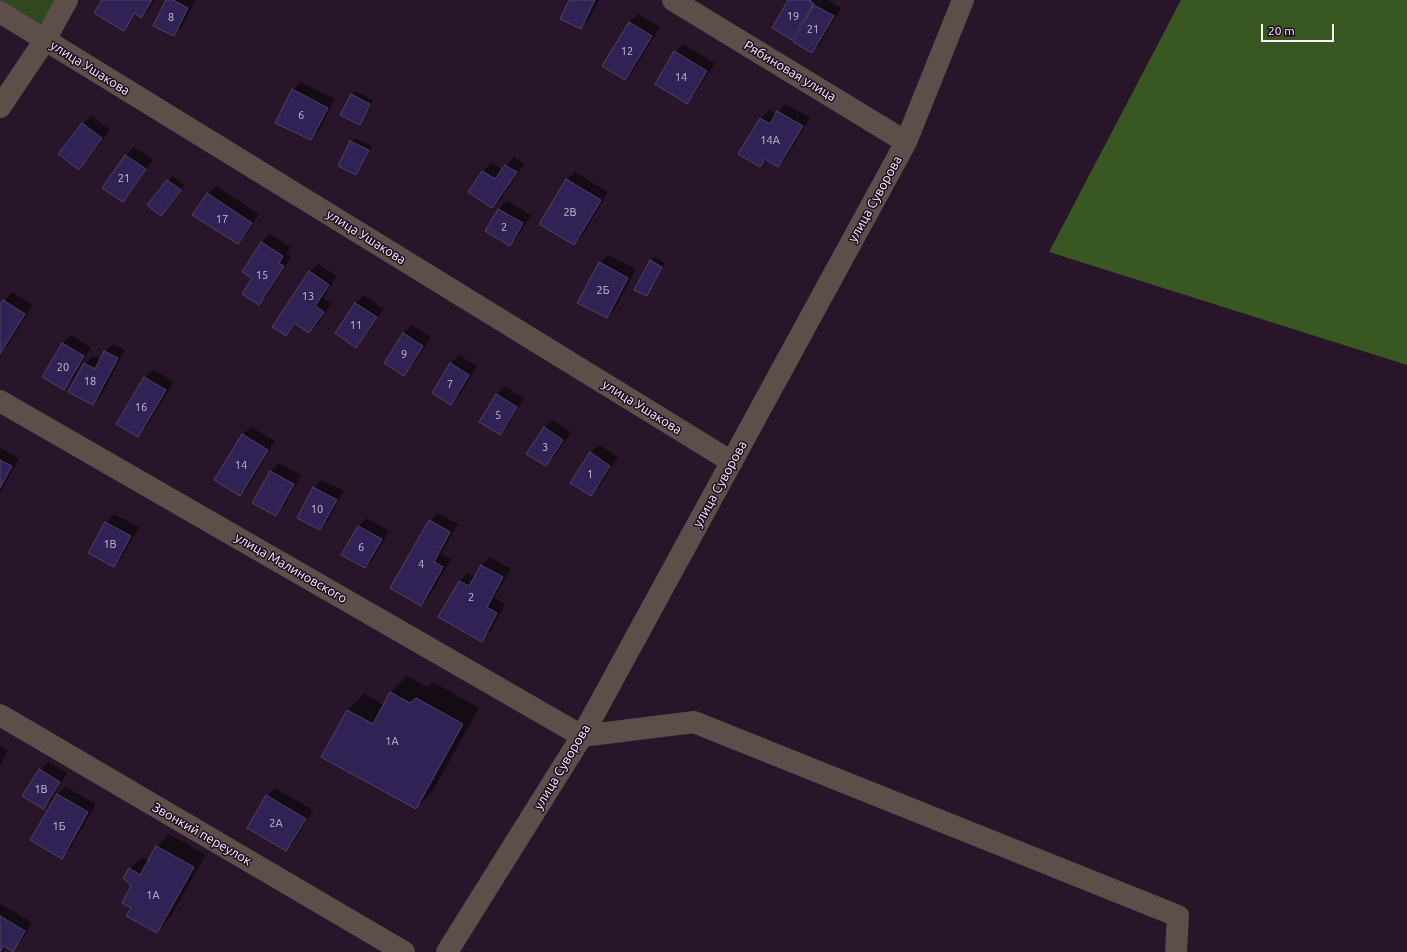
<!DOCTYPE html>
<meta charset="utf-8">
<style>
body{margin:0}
#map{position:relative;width:1407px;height:952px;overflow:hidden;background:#291529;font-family:Ubuntu,sans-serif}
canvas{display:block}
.scale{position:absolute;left:1261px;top:24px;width:73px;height:18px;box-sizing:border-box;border:2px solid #fef0fe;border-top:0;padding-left:5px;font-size:12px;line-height:14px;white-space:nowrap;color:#fef0fe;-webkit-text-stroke:3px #200c20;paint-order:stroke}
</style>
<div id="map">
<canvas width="1407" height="952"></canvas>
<div class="scale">20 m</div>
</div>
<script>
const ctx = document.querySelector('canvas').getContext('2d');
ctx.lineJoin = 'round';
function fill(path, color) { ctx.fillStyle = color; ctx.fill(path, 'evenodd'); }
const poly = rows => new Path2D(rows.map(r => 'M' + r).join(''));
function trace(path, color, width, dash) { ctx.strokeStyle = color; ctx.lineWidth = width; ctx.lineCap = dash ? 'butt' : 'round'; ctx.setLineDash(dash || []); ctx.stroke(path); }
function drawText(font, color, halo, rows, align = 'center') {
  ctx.font = font + ' Ubuntu,sans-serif'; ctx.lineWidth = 3; ctx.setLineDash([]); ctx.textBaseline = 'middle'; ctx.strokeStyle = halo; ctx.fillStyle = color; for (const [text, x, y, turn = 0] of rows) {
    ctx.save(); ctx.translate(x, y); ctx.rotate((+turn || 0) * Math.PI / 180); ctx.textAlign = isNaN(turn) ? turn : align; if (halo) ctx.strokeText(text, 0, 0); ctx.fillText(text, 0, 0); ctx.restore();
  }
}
fill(poly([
 [0,0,67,0,45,40,0,12]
]), '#304720');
fill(poly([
 [1181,0,1407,0,1407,365,1049,252]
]), '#395821');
fill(poly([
 [103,0,155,0,150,8,141,16,137,13,132,21,123,29],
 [168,0,196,0,182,27,173,35],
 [571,0,599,0,589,19,581,27],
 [789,0,818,0,817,4,821,0,828,0,841,8,820,44,812,52,799,33,792,39],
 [638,14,660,27,633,71,625,79,629,22],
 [683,44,715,63,695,94,687,102,675,52],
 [301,82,335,99,319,131,311,139,292,90],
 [355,91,373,100,363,119,360,123,351,95],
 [786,104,810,118,786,158,778,166,767,159,760,166,739,154,761,118,769,110,776,115],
 [91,115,110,130,87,160,79,168,83,124],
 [355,138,372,146,360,170,356,174,351,142],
 [134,147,153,160,131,192,123,201,104,187,126,155],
 [514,157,524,164,501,199,492,207,469,192,483,171,491,163,502,170],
 [575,172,608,192,582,236,574,244,566,180],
 [172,176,184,185,165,210,149,205],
 [216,186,259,214,246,235,237,243,207,194],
 [507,201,531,215,518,236,510,245,486,231,499,209],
 [270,234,291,247,286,254,291,257,267,296,259,304,254,278,243,272,262,242],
 [608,255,636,269,615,309,607,317,600,263],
 [654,257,665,263,650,291,647,295,650,261],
 [318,264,337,276,323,298,331,303,318,324,309,332,296,323,286,335,309,272],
 [12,292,33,305,7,347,0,354,0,306],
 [364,295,384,309,364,338,356,346,336,333,356,303],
 [412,325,431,337,412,366,404,375,385,363,404,333],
 [71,335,91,348,72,380,64,388,62,344],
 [113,344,125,350,101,396,92,404,84,364,93,355,101,360,105,352],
 [459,355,477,366,459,396,450,404,433,393,451,364],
 [153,369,174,382,146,427,138,436,145,378],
 [505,387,524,398,508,425,500,433,496,395],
 [553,420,571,432,554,457,546,465,544,428],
 [251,427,275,441,248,487,240,495,242,435],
 [599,445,618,457,599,487,590,495,590,453],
 [0,448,19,458,0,493],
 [279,463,301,475,284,506,276,515,254,502,271,471],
 [322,480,344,491,328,521,320,529,314,488],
 [438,513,458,524,441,553,451,559,429,597,421,605,430,521],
 [114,514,139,527,122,557,114,566,90,552,106,522],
 [367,518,389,531,373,559,365,567,343,554,359,526],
 [490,557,511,569,494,598,505,604,490,632,481,640,440,617,460,581,468,573,475,577,482,565],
 [407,676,427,687,433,682,479,708,432,792,416,808,322,757,348,710,364,694,384,705,391,692],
 [0,746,8,750,0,766],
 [48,762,67,773,51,799,42,808,24,796,40,770],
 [66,787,96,804,70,849,61,857,57,795],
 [275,788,313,810,294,842,286,850,267,796],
 [169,834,206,855,169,919,157,932,132,908,133,886,129,869,142,857,149,861,157,847],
 [0,904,32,922,21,942,13,950,6,946,3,952,0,952]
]), '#0007');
const building = poly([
 [102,0,152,0,141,18,135,13,124,31,94,13,102,0],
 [166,0,173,0,188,8,174,36,153,26,166,0],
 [569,0,595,0,581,29,560,19,569,0],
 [788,0,811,0,810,2,814,3,792,40,772,28,788,0],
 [814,5,834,16,812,53,793,42,814,5],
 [629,22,652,36,625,80,602,66,629,22],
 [674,51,707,71,687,104,655,84,674,51],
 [292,89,328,108,311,140,275,123,292,89],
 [351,94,370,104,360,125,340,115,351,94],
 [777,111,803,126,778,167,765,159,760,167,738,154,760,118,770,124,777,111],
 [82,123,102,138,79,170,58,154,82,123],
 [350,141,369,150,356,175,338,166,350,141],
 [125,155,146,169,123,202,102,188,125,155],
 [505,165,517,172,492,208,468,192,482,171,495,179,505,165],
 [566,179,601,200,574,245,539,224,566,179],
 [167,180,181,190,161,216,147,205,167,180],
 [207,193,252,223,238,244,192,215,207,193],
 [498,209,523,223,510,246,485,231,498,209],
 [261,242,283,256,279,263,284,266,259,305,242,294,252,278,242,272,261,242],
 [650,260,662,267,647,296,634,290,650,260],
 [599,262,628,278,607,318,577,303,599,262],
 [309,271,329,285,315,306,324,312,309,333,294,323,286,336,272,327,309,271],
 [3,300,25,314,0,354,0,304,3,300],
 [355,303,377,317,356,348,335,333,355,303],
 [403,333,423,346,404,376,384,363,403,333],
 [62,343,84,356,64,390,42,377,62,343],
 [104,351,118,358,93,405,68,392,84,363,95,369,104,351],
 [450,363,469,375,451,405,432,393,450,363],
 [144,377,166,390,138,437,116,424,144,377],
 [496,394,517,407,500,435,479,422,496,394],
 [544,427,563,440,546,466,526,454,544,427],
 [242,434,268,450,240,496,214,480,242,434],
 [590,452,610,466,591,496,570,483,590,452],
 [0,460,12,466,0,488,0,460],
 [270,471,294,484,276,516,252,503,270,471],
 [313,487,337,500,320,530,297,518,313,487],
 [429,520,450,532,434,562,443,567,421,606,390,588,429,520],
 [105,522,131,536,114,567,88,553,105,522],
 [358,526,382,539,365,568,341,555,358,526],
 [481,565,503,577,487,607,497,613,482,642,438,617,459,581,469,586,481,565],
 [390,692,410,703,416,698,463,724,416,809,321,757,347,710,373,724,390,692],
 [39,769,60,782,43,809,22,796,39,769],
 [57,794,88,812,62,859,30,840,57,794],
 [266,795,306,819,286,851,247,828,266,795],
 [156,846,194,867,157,933,126,916,131,908,122,903,131,886,123,878,129,868,140,875,156,846],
 [0,916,25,931,13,952,4,946,0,952,0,916]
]);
fill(building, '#312255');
trace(building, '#4c4562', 1);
trace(poly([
 [673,0,906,142],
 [0,12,732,462],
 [0,107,45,40,67,0],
 [0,401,582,736,694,722,1178,916,1176,952],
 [0,715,404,952],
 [447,952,582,736,906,142,963,0]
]), '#5d4e4a', 22);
drawText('11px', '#cbbcd4', null, [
 ["19",793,16],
 ["8",171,17],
 ["21",813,29],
 ["12",627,51],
 ["14",681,77],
 ["6",301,115],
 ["14А",770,140],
 ["21",124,178],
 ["2В",570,212],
 ["17",222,219],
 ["2",504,227],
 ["15",262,275],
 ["2Б",603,290],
 ["13",308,296],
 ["11",356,325],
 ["9",404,354],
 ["20",63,367],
 ["18",90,381],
 ["7",450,384],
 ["16",141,407],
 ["5",498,415],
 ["3",545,447],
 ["14",241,465],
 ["1",590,474],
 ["10",317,509],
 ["1В",110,544],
 ["6",361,547],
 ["4",421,564],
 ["2",471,597],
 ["1А",392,741],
 ["1В",41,789],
 ["2А",276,823],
 ["1Б",59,826],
 ["1А",153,895]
]);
drawText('13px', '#fef0fe', '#200c20', [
 ["улица Ушакова",90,68,32],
 ["Рябиновая улица",790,71,31],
 ["улица Суворова",875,199,-61],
 ["улица Ушакова",366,237,32],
 ["улица Ушакова",642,407,32],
 ["улица Суворова",720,484,-61],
 ["улица Малиновского",291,568,30],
 ["улица Суворова",562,767,-59],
 ["Звонкий переулок",202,834,30]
]);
</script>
